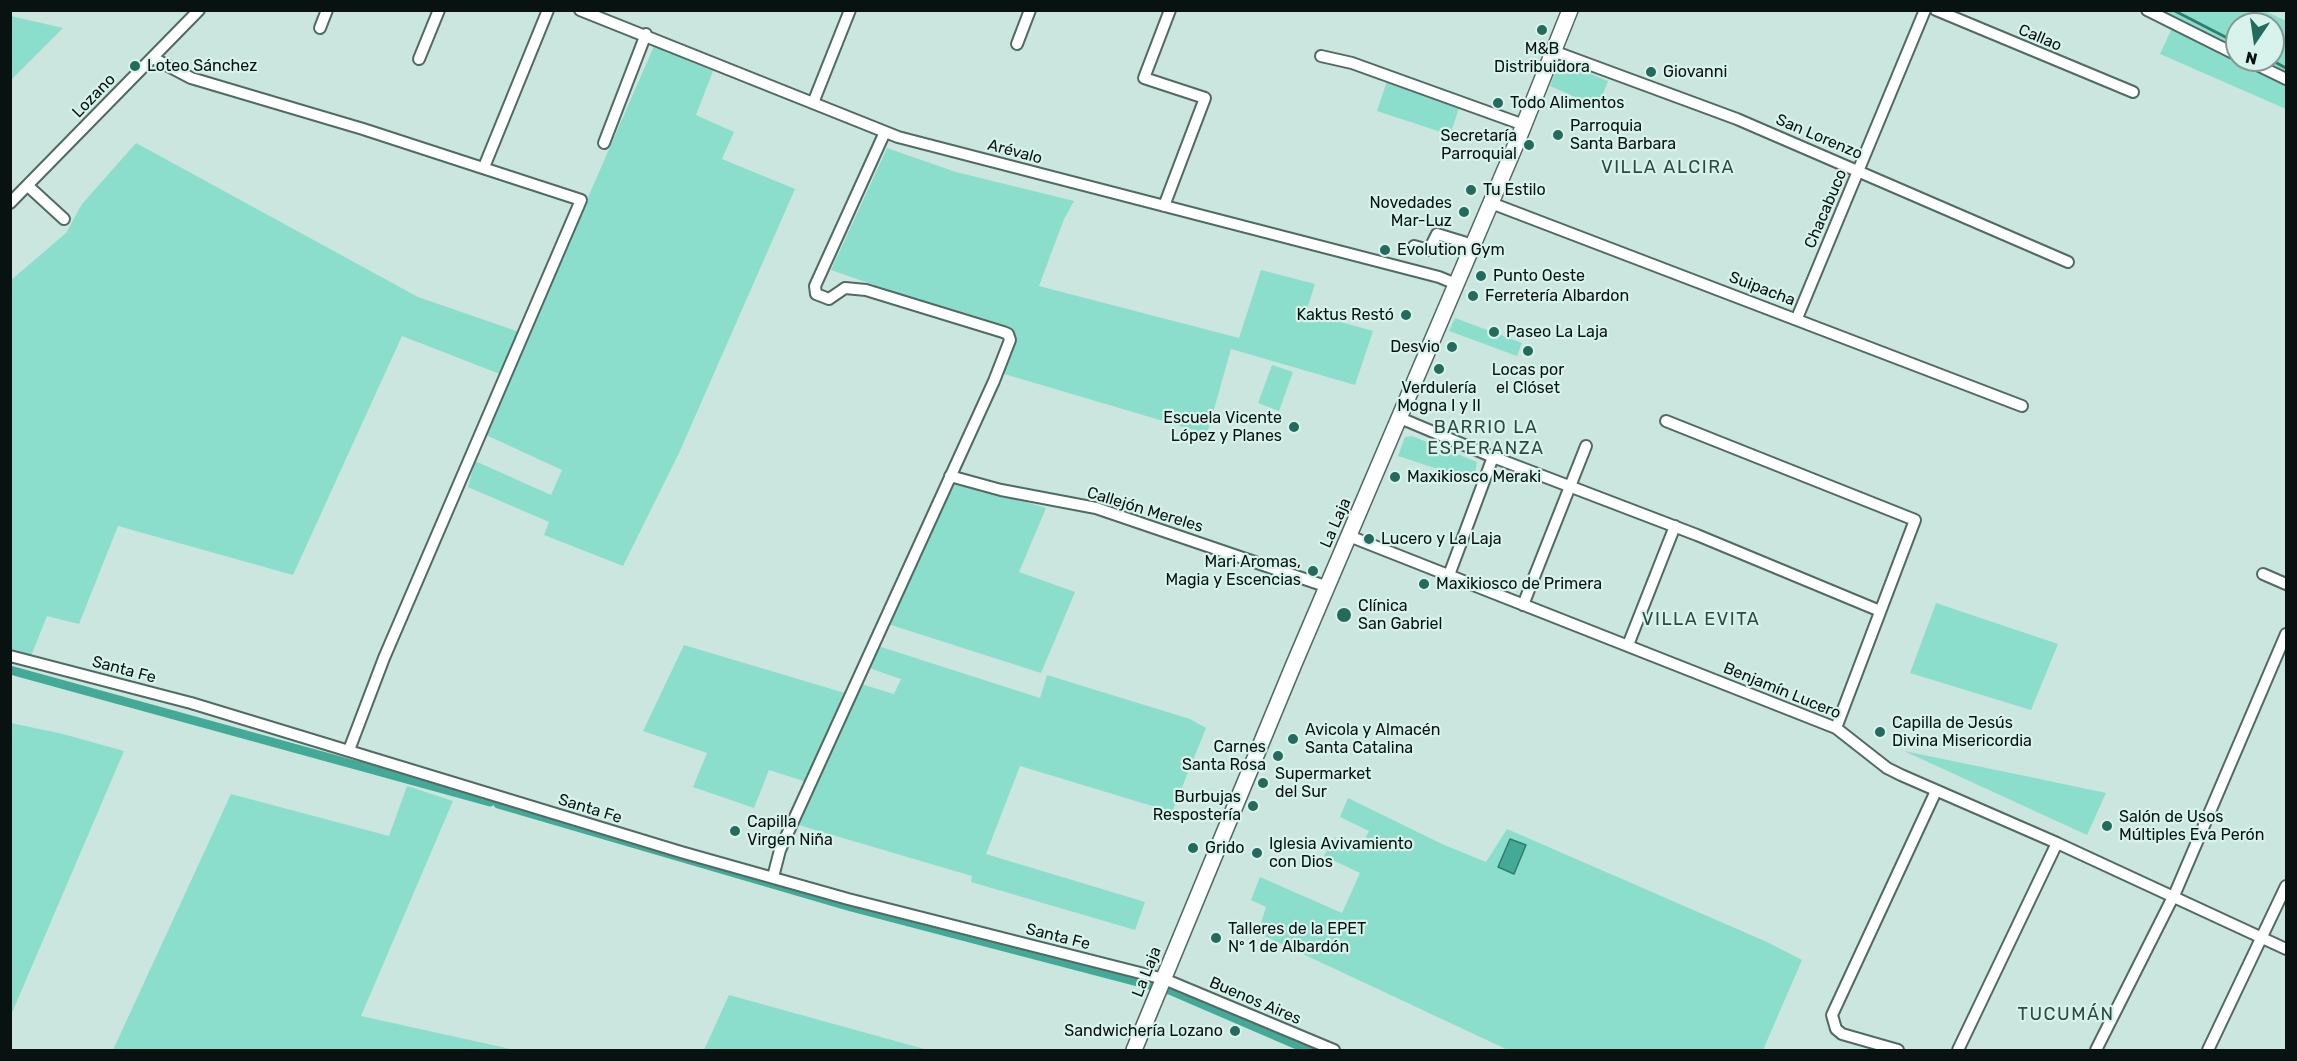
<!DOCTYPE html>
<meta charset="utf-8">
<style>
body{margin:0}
#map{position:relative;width:2297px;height:1061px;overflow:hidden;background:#cae6df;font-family:Rubik,sans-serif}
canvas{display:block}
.frame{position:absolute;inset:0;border:12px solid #081210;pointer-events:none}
.north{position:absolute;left:2225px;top:12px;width:60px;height:60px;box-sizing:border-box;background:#d7f3ec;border:2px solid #849994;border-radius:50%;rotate:193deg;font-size:16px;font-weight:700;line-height:24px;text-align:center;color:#081210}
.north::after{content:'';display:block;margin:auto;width:21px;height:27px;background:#246a5d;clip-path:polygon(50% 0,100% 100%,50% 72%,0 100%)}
</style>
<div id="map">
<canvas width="2297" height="1061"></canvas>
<div class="frame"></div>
<div class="north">N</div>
</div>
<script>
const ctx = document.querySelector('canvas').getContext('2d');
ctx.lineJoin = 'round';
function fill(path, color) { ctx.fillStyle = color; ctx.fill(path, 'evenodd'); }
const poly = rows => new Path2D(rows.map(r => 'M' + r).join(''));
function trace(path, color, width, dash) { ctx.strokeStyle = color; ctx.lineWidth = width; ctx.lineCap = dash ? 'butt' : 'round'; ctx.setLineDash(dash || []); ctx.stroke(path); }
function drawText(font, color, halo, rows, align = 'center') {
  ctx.font = font + ' Rubik,sans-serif'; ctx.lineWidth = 4.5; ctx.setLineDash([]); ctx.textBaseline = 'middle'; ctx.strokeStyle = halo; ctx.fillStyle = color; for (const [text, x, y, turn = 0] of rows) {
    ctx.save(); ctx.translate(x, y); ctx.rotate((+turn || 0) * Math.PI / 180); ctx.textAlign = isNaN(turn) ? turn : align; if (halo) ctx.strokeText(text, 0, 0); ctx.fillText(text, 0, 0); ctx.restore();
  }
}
fill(poly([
 [2159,11,2265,11,2286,21,2286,109,2160,54,2173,26],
 [2237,24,2273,24,2273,60,2237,60],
 [11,16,63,28,11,80,10,16],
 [654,46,713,71,696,115,734,132,722,159,795,189,679,453,623,566,544,535,549,522,468,487,475,461,551,495,562,470,486,435,510,378,402,336,293,575,118,526,79,624,47,616,31,656,11,651,10,281,66,233,82,204,136,143,418,297,528,335],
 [1560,61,1608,81,1598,107,1550,86],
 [1387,81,1460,105,1450,135,1377,111],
 [887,148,956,172,1074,201,1064,219,1039,286,1239,338,1261,270,1315,284,1306,312,1373,331,1355,385,1231,349,1207,434,1001,373,1015,334,831,270],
 [1455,318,1522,343,1517,356,1449,331],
 [1272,365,1293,372,1279,411,1258,403],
 [1412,436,1477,462,1474,481,1398,456,1405,437],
 [951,480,1046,508,1019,572,1075,592,1041,673,888,624],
 [1936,603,2058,644,2031,710,1910,673],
 [684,645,855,696,861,684,894,694,901,679,869,668,878,646,1040,698,1047,675,1190,719,1206,728,1172,812,1020,766,986,854,1145,902,1135,930,971,882,972,876,795,824,813,784,769,770,754,808,693,787,707,753,643,731],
 [11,723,63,734,124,751,11,1015],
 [1904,751,2035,778,2106,793,2087,835],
 [407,786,453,801,361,1016,515,1050,113,1050,231,794,389,836],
 [1348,798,1442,844,1486,862,1507,829,1767,942,1802,960,1763,1050,1508,1050,1258,933,1266,907,1251,900,1260,877,1342,913,1360,873,1324,856,1334,837,1359,850,1369,831,1340,817],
 [729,995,928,1050,704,1050]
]), '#8cdecc');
const water = poly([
 [1510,839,1526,845,1514,874,1498,867,1510,839]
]);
fill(water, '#43aa97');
trace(water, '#317c6e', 1.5);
trace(poly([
 [2173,10,2237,43],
 [2271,60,2286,68]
]), '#317c6e', 3);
trace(poly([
 [10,670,490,802],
 [498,804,851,907,1172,991,1309,1050]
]), '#43aa97', 9);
const minor = poly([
 [580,10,898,137,1439,277,1456,284],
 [1936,10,2133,92],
 [2147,10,2237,55],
 [320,28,327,10],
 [1017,44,1030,10],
 [1553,51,1737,119,2068,262],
 [1321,56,1352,63,1524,125],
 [153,58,191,78,363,129,581,200,384,658,349,750],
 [419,59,439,10],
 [2247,60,2286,79],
 [813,103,850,10],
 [604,143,646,34],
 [484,167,548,10],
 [28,186,64,219],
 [10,203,199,10],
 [1491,203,2022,406],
 [1164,206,1205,98,1144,78,1170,10],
 [1414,246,1429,250,1437,234,1473,245],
 [1797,318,1925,10],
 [1400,418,1493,457,1697,535,1880,611],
 [1666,421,1915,520,1836,728],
 [950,476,1001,490,1096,508,1328,587],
 [1349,536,1836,728,1887,768,1901,775,2057,843,2286,949],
 [2263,574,2286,584],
 [1449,575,1493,457],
 [1523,605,1586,446],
 [1628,645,1675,526],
 [10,656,191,703,681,852,848,899,1164,979,1334,1050],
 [773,877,780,850,994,381,1010,340,1008,334,1003,332,866,290,845,288,829,299,816,294,815,286,885,132],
 [1898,1050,1842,1034,1836,1029,1832,1015,1936,791],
 [1958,1050,2057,843],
 [2096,1050,2176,891,2286,634],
 [2208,1050,2286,886]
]);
const secondary = poly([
 [1134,1050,1294,664,1519,137,1570,10]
]);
trace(minor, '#516a64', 14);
trace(secondary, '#516a64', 18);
trace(minor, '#fff', 10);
trace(secondary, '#fff', 15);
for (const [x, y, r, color] of [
 [1542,30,6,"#246a5d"],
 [135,66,6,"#246a5d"],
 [1651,72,6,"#246a5d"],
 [1498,103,6,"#246a5d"],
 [1558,135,6,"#246a5d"],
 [1529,145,6,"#246a5d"],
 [1471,190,6,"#246a5d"],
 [1464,212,6,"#246a5d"],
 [1385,250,6,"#246a5d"],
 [1481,276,6,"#246a5d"],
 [1473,296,6,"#246a5d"],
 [1406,315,6,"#246a5d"],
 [1494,332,6,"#246a5d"],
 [1452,347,6,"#246a5d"],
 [1528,351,6,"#246a5d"],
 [1439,369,6,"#246a5d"],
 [1294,427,6,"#246a5d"],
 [1395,477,6,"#246a5d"],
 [1369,539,6,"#246a5d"],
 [1313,571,6,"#246a5d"],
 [1424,584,6,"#246a5d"],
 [1344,615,8,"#246a5d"],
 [1880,732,6,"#246a5d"],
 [1293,739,6,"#246a5d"],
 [1278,756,6,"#246a5d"],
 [1263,783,6,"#246a5d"],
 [1253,806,6,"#246a5d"],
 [2107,826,6,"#246a5d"],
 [735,831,6,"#246a5d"],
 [1193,848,6,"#246a5d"],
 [1257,853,6,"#246a5d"],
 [1216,938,6,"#246a5d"],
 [1235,1031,6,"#246a5d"]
]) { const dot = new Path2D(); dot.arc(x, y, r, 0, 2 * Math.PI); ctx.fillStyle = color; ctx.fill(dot); trace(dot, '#d7f3ec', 2); }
drawText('16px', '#081210', '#d7f3ec', [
 ["Callao",2040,38,23],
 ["Lozano",94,96,-46],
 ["San Lorenzo",1819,137,23],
 ["Arévalo",1015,152,15],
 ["Chacabuco",1826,209,-67],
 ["Suipacha",1762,289,21],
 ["Callejón Mereles",1145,510,17],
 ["La Laja",1336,523,-66],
 ["Santa Fe",124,670,15],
 ["Benjamín Lucero",1782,691,22],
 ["Santa Fe",590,809,17],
 ["Santa Fe",1058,937,14],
 ["La Laja",1147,972,-68],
 ["Buenos Aires",1255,1001,23]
]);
drawText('16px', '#081210', '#d7f3ec', [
 ["M&B",1542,49,"center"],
 ["Distribuidora",1542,67,"center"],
 ["Loteo Sánchez",147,66],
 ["Giovanni",1663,72],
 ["Todo Alimentos",1510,103],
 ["Parroquia",1570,126],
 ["Santa Barbara",1570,144],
 ["Secretaría",1517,136,"right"],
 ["Parroquial",1517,154,"right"],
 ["Tu Estilo",1483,190],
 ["Novedades",1452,203,"right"],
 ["Mar-Luz",1452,221,"right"],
 ["Evolution Gym",1397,250],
 ["Punto Oeste",1493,276],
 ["Ferretería Albardon",1485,296],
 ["Kaktus Restó",1394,315,"right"],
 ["Paseo La Laja",1506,332],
 ["Desvio",1440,347,"right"],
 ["Locas por",1528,370,"center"],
 ["el Clóset",1528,388,"center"],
 ["Verdulería",1439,388,"center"],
 ["Mogna I y II",1439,406,"center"],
 ["Escuela Vicente",1282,418,"right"],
 ["López y Planes",1282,436,"right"],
 ["Maxikiosco Meraki",1407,477],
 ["Lucero y La Laja",1381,539],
 ["Mari Aromas,",1301,562,"right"],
 ["Magia y Escencias",1301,580,"right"],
 ["Maxikiosco de Primera",1436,584],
 ["Clínica",1358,606],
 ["San Gabriel",1358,624],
 ["Capilla de Jesús",1892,723],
 ["Divina Misericordia",1892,741],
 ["Avicola y Almacén",1305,730],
 ["Santa Catalina",1305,748],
 ["Carnes",1266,747,"right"],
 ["Santa Rosa",1266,765,"right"],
 ["Supermarket",1275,774],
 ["del Sur",1275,792],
 ["Burbujas",1241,797,"right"],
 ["Respostería",1241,815,"right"],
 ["Salón de Usos",2119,817],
 ["Múltiples Eva Perón",2119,835],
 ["Capilla",747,822],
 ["Virgen Niña",747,840],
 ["Iglesia Avivamiento",1269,844],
 ["con Dios",1269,862],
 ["Grido",1205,848],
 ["Talleres de la EPET",1228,929],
 ["Nº 1 de Albardón",1228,947],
 ["Sandwichería Lozano",1223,1031,"right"]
], 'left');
ctx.letterSpacing = '1.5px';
drawText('18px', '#314843', '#d7f3ec', [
 ["VILLA ALCIRA",1668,168],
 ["BARRIO LA",1486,428],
 ["ESPERANZA",1486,449],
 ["VILLA EVITA",1701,620],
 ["TUCUMÁN",2066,1015]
]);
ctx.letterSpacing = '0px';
</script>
